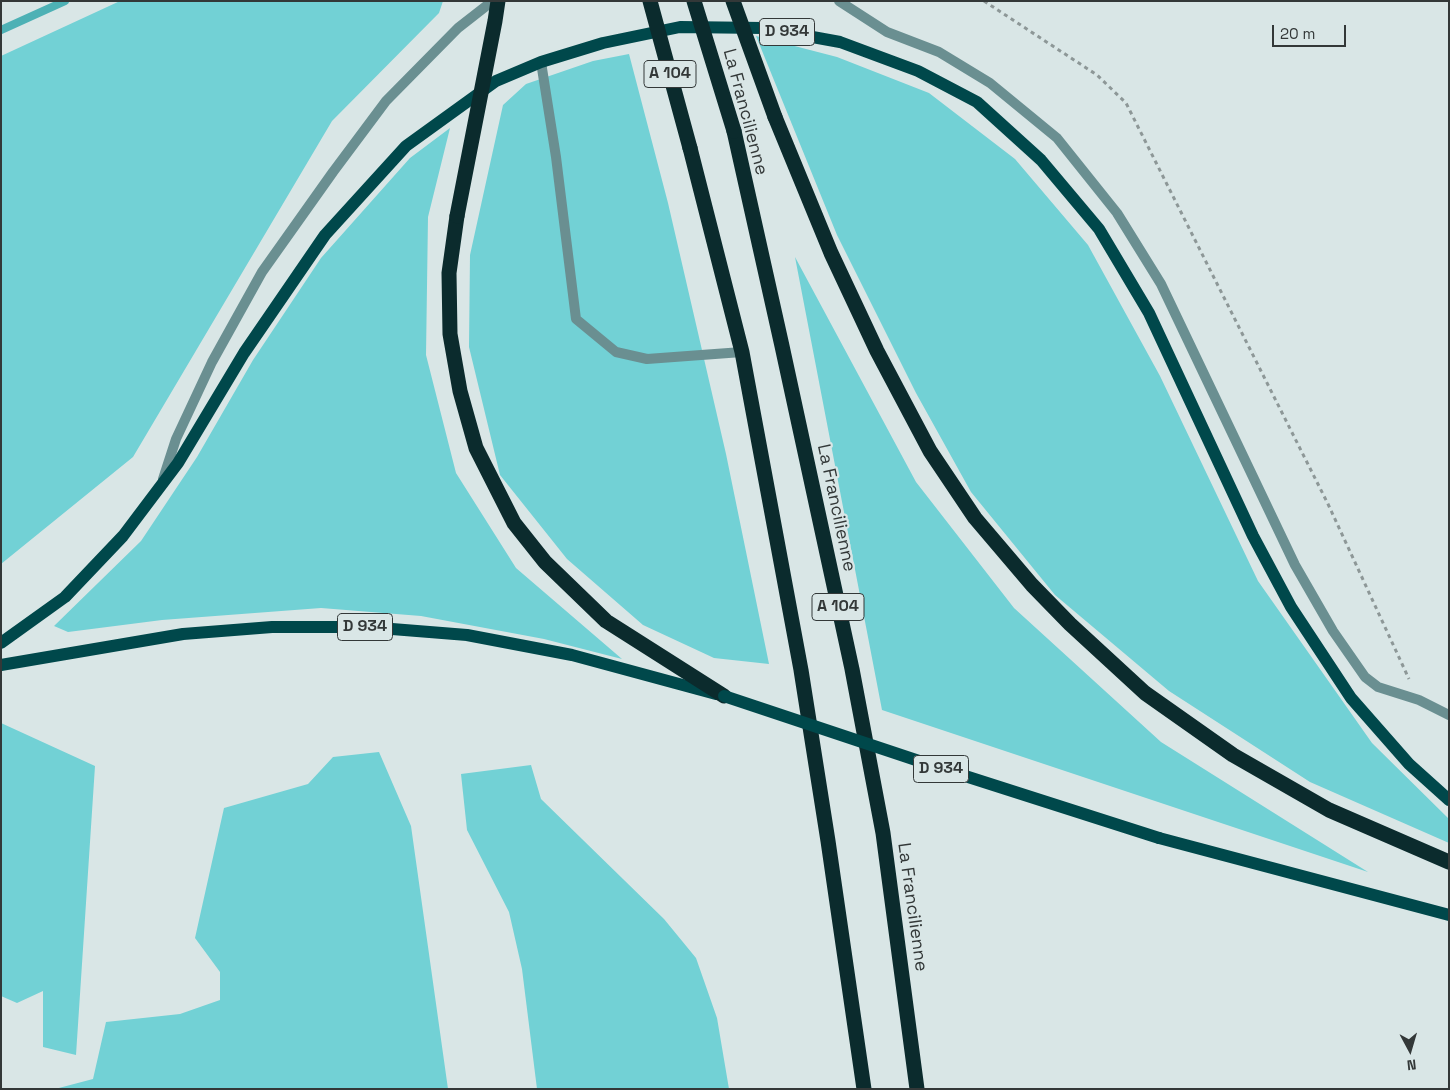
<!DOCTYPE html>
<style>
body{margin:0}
#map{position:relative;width:1450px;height:1090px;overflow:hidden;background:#d9e6e6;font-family:"Space Grotesk",sans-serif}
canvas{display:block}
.frame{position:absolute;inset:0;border:2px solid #333838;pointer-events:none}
.north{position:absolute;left:1385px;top:1025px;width:50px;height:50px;-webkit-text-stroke:4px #d9e6e6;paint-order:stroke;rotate:174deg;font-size:14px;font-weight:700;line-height:20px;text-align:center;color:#333838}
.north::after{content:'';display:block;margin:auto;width:18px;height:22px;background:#333838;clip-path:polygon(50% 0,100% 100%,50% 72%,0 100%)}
.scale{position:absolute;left:1272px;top:25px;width:74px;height:22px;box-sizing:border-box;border:2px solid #333838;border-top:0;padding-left:6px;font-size:15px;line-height:18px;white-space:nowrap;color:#333838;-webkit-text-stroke:4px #d9e6e6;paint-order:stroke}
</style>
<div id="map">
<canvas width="1450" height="1090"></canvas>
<div class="frame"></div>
<div class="north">N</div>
<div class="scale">20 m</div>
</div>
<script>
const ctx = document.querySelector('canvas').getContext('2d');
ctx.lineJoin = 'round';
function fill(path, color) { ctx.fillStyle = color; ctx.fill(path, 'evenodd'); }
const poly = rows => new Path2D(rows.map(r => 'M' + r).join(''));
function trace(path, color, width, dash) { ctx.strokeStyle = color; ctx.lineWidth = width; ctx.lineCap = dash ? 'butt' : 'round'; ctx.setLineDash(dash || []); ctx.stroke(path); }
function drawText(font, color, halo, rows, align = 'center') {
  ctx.font = font + ' "Space Grotesk",sans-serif'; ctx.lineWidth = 4.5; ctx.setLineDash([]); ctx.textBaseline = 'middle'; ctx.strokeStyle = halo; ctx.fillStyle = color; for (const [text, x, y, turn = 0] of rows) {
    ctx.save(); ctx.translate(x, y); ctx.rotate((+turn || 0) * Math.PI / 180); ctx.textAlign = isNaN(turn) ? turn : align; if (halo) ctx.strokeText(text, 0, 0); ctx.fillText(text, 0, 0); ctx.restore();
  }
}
fill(poly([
 [120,1,443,1,439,13,332,121,133,457,1,564,1,56],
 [756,36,837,57,929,93,1015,159,1088,245,1160,376,1258,581,1372,743,1449,819,1449,843,1310,782,1169,691,1055,595,971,492,916,393,837,235],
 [629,54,668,203,726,454,769,664,714,658,643,625,567,559,500,475,469,347,470,255,503,105,526,84,593,61],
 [450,128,428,217,426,355,456,473,516,568,622,659,544,639,421,616,321,608,162,620,68,632,54,626,141,541,197,457,253,360,321,258,410,158],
 [795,257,916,482,1014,608,1161,742,1368,872,882,710],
 [1,723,95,766,76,1055,43,1047,43,991,17,1003,1,996],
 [379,752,411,826,448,1089,55,1089,93,1079,106,1022,180,1014,220,1000,220,972,195,938,224,808,308,784,333,757],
 [531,765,541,799,664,919,696,958,717,1018,729,1089,537,1089,522,969,509,912,467,830,461,774]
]), '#72d1d5');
trace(poly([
 [1,30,65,1]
]), '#4db1b5', 8);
trace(poly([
 [984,1,1097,75,1126,103,1328,504,1409,679]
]), '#8d9797', 3, [4, 4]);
trace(poly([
 [839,1,887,32,939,52,990,83,1057,138,1117,213,1161,284,1295,565,1333,631,1365,677,1378,687,1419,700,1449,715],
 [541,62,556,157,576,319,616,352,647,359,742,352],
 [163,479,176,439,212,362,262,272,333,172,386,101,458,28,490,3,497,1]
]), '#6a8f91', 10);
trace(poly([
 [1,643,65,597,123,536,178,463,244,353,325,235,406,146,496,81,541,62,603,43,680,27,763,28,840,42,918,71,977,102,1041,160,1099,229,1149,313,1253,536,1291,607,1351,698,1409,764,1449,800],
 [1,665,183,634,272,627,367,627,467,635,572,655,716,694],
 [1159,838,1449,915]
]), '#00484b', 12);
trace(poly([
 [775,117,831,253,877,351,930,451,975,518,1032,585,1070,624,1145,693,1233,755,1329,810,1449,862],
 [734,131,782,346,852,669,883,833,917,1089],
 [690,148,742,352,801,670,828,841,864,1089],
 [457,216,449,273,450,334,460,391,476,448,514,523,545,562,606,621,724,696]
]), '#0b2b2d', 15);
trace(poly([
 [724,696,937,767,1159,838]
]), '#00484b', 12);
trace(poly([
 [650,1,690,148],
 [694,1,734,131],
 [733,1,775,117],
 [457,216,495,21,498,1]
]), '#0b2b2d', 15);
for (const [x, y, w] of [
 [787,32,55],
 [670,74,52],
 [838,607,52],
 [365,627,55],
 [941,769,55]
]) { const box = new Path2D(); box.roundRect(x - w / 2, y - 13.5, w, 27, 4); ctx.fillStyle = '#d9e6e6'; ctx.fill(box); trace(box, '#333838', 1); }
drawText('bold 16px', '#333838', null, [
 ["D 934",787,32],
 ["A 104",670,74],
 ["A 104",838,607],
 ["D 934",365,627],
 ["D 934",941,769]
]);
drawText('18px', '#333838', '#d9e6e6', [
 ["La Francilienne",745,112,75],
 ["La Francilienne",836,508,78],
 ["La Francilienne",912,907,82]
]);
</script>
